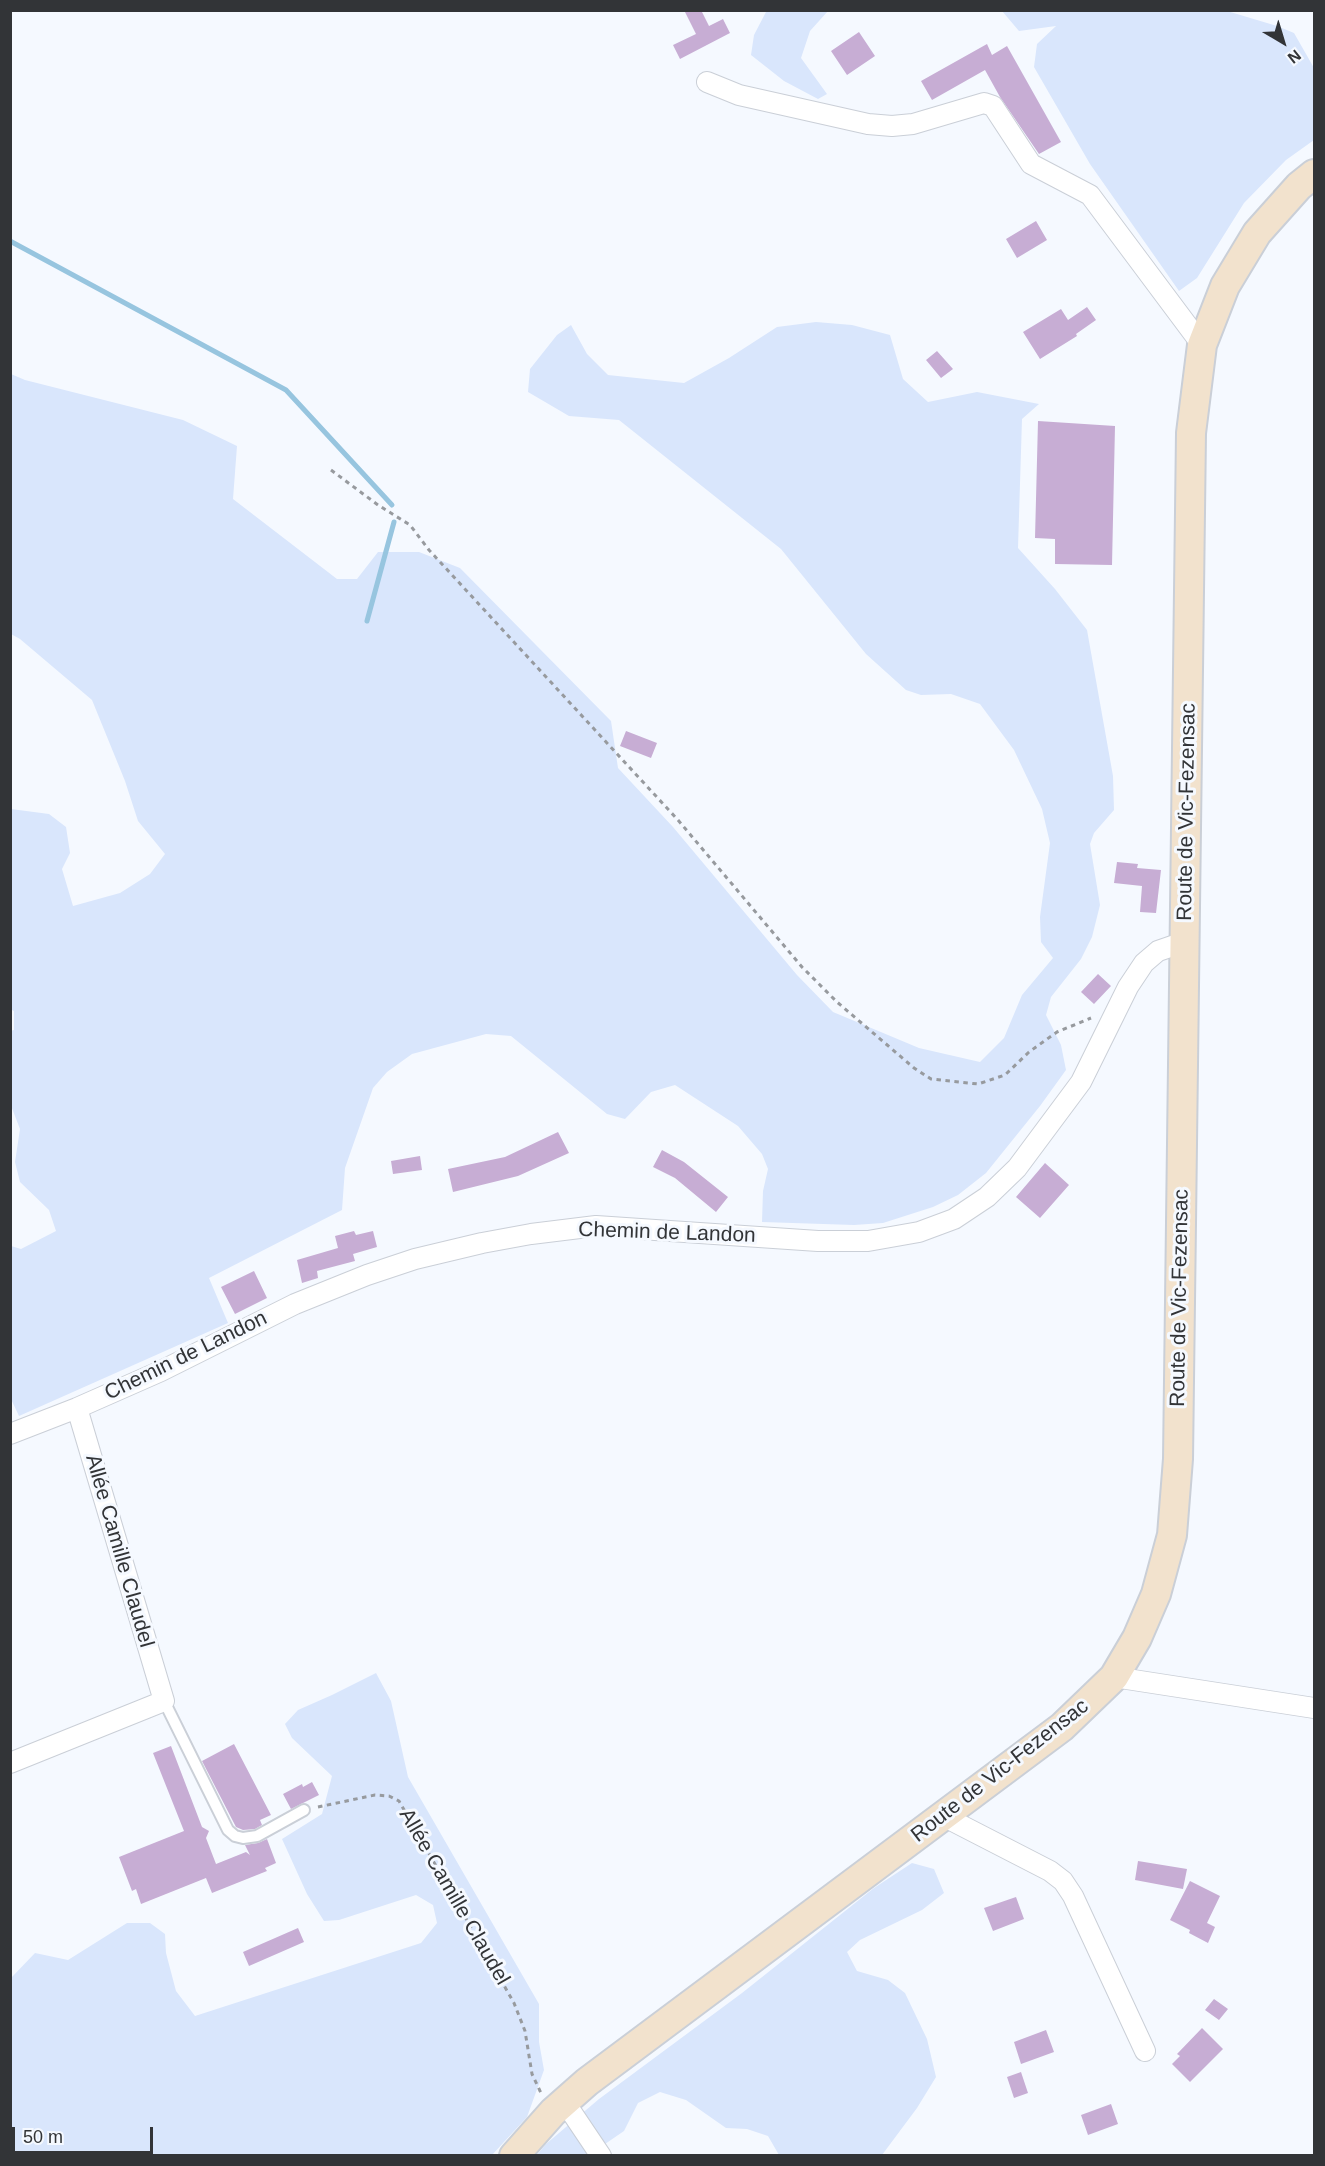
<!DOCTYPE html>
<meta charset="utf-8">
<style>
body{margin:0}
#map{position:relative;width:1325px;height:2166px;overflow:hidden;background:#f5f9ff;font-family:Arial,sans-serif}
canvas{display:block}
.frame{position:absolute;inset:0;border:12px solid #323437;pointer-events:none}
.north{position:absolute;left:1253px;top:12px;width:60px;height:60px;-webkit-text-stroke:4px #f5f9ff;paint-order:stroke;rotate:142deg;font-size:16px;font-weight:700;line-height:24px;text-align:center;color:#323437}
.north::after{content:'';display:block;margin:auto;width:21px;height:27px;background:#323437;clip-path:polygon(50% 0,100% 100%,50% 72%,0 100%)}
.scale{position:absolute;left:12px;top:2127px;width:141px;height:27px;box-sizing:border-box;border:3px solid #323437;border-top:0;padding-left:8px;font-size:18px;line-height:21px;white-space:nowrap;color:#323437;-webkit-text-stroke:4px #f5f9ff;paint-order:stroke}
</style>
<div id="map">
<canvas width="1325" height="2166"></canvas>
<div class="frame"></div>
<div class="north">N</div>
<div class="scale">50 m</div>
</div>
<script>
const ctx = document.querySelector('canvas').getContext('2d');
ctx.lineJoin = 'round';
function fill(path, color) { ctx.fillStyle = color; ctx.fill(path, 'evenodd'); }
const poly = rows => new Path2D(rows.map(r => 'M' + r).join(''));
function trace(path, color, width, dash) { ctx.strokeStyle = color; ctx.lineWidth = width; ctx.lineCap = dash ? 'butt' : 'round'; ctx.setLineDash(dash || []); ctx.stroke(path); }
function drawText(font, color, halo, rows, align = 'center') {
  ctx.font = font + ' Arial,sans-serif'; ctx.lineWidth = 6; ctx.setLineDash([]); ctx.textBaseline = 'middle'; ctx.strokeStyle = halo; ctx.fillStyle = color; for (const [text, x, y, turn = 0] of rows) {
    ctx.save(); ctx.translate(x, y); ctx.rotate((+turn || 0) * Math.PI / 180); ctx.textAlign = isNaN(turn) ? turn : align; if (halo) ctx.strokeText(text, 0, 0); ctx.fillText(text, 0, 0); ctx.restore();
  }
}
fill(poly([
 [767,10,828,11,810,31,801,58,827,94,818,99,784,81,751,55,754,35],
 [1002,11,1227,11,1277,26,1294,33,1314,68,1314,140,1286,160,1244,203,1197,278,1179,291,1090,164,1034,67,1037,44,1056,26,1019,31],
 [816,322,852,325,890,335,903,379,928,402,977,392,1039,404,1022,419,1018,548,1055,589,1087,630,1113,776,1114,810,1094,833,1090,844,1100,905,1092,937,1081,959,1051,997,1046,1015,1061,1045,1066,1070,1040,1106,986,1173,958,1195,933,1207,883,1223,854,1225,762,1222,763,1191,768,1169,762,1154,738,1126,675,1085,651,1092,625,1119,607,1114,511,1036,486,1034,412,1054,387,1072,373,1088,345,1168,342,1210,209,1278,228,1323,19,1416,11,1399,11,1246,21,1249,56,1231,49,1210,20,1182,15,1162,20,1129,10,1103,10,1031,14,1030,14,1011,10,1009,11,809,49,814,66,827,70,853,62,869,73,906,120,893,150,874,165,854,138,821,125,781,92,700,20,639,11,634,11,374,25,380,183,420,237,446,233,499,337,579,357,579,378,552,419,552,460,568,611,721,618,768,673,827,797,975,833,1012,919,1048,980,1062,1004,1038,1022,995,1053,958,1041,942,1040,917,1050,843,1042,809,1014,750,980,704,951,694,921,695,906,690,866,654,781,549,619,420,569,416,528,392,530,369,557,335,571,325,587,354,608,375,684,383,729,358,777,327],
 [376,1673,391,1701,408,1777,539,2004,539,2042,544,2070,527,2117,492,2155,11,2155,11,1978,35,1953,68,1960,127,1923,150,1923,165,1934,166,1953,176,1991,195,2016,421,1943,437,1923,433,1905,416,1895,339,1920,324,1921,307,1894,282,1839,322,1814,332,1776,292,1738,285,1724,298,1710,332,1695],
 [912,1863,934,1869,944,1893,922,1910,860,1940,847,1952,857,1971,888,1980,905,1993,927,2039,936,2077,917,2108,882,2155,779,2155,768,2136,747,2129,726,2128,686,2100,660,2092,638,2103,624,2131,589,2155,536,2156,546,2144,599,2099,742,1993,874,1888]
]), '#d9e6fc');
trace(poly([
 [10,241,286,390,392,505],
 [367,621,394,522]
]), '#97c5df', 5);
fill(poly([
 [684,10,701,10,709,26,723,19,730,33,680,59,673,45,696,34],
 [859,32,875,56,847,75,831,51],
 [987,44,992,55,1007,46,1061,142,1039,154,1000,97,985,70,932,100,921,81],
 [1036,221,1047,240,1017,258,1006,239],
 [1087,307,1096,320,1076,334,1077,336,1040,359,1023,332,1061,309,1068,320],
 [937,351,953,369,941,378,926,360],
 [1038,421,1115,426,1112,565,1055,564,1055,539,1035,538],
 [626,731,657,743,651,758,620,746],
 [1117,862,1138,864,1137,868,1161,870,1156,913,1140,912,1142,886,1114,883],
 [1098,974,1111,986,1094,1004,1081,992],
 [558,1132,569,1153,518,1176,453,1192,448,1169,505,1157],
 [662,1150,684,1162,728,1197,716,1212,675,1178,653,1167],
 [420,1156,422,1170,393,1174,391,1161],
 [1045,1163,1069,1185,1040,1218,1016,1197],
 [354,1231,356,1235,373,1231,377,1247,353,1254,355,1261,317,1271,318,1278,302,1283,297,1260,338,1248,335,1236],
 [254,1271,267,1298,235,1314,221,1287],
 [234,1744,271,1815,260,1820,262,1825,255,1829,243,1830,236,1827,202,1761],
 [171,1746,202,1827,209,1831,206,1838,216,1864,246,1852,250,1855,245,1845,258,1843,267,1839,276,1863,265,1868,267,1871,212,1893,206,1878,141,1904,136,1889,132,1891,119,1857,184,1831,153,1753],
 [312,1782,319,1795,291,1809,283,1794,302,1784,303,1787],
 [1138,1861,1187,1869,1183,1889,1135,1880],
 [1190,1881,1220,1896,1207,1923,1215,1927,1208,1943,1189,1933,1190,1930,1170,1920],
 [1016,1897,1024,1919,993,1931,984,1908],
 [298,1928,304,1942,249,1966,243,1952],
 [1214,1999,1228,2009,1219,2020,1205,2010],
 [1202,2028,1223,2049,1190,2082,1172,2064,1180,2056,1177,2054],
 [1046,2030,1054,2052,1021,2064,1014,2042],
 [1021,2072,1028,2093,1014,2098,1007,2077],
 [1111,2104,1118,2124,1088,2135,1081,2115]
]), '#c7add4');
const service = poly([
 [164,1701,228,1830,235,1836,243,1838,257,1836,304,1810]
]);
const minor = poly([
 [707,82,739,95,868,124,892,126,913,124,984,103,993,106,1031,164,1090,195,1202,345],
 [10,1434,77,1408,161,1371,295,1304,367,1275,415,1259,482,1243,531,1234,596,1226,818,1241,868,1241,919,1232,954,1219,987,1197,1017,1168,1081,1082,1128,987,1144,963,1158,951,1184,942],
 [1114,1677,1314,1708],
 [10,1763,164,1701,77,1408],
 [945,1817,1050,1871,1063,1881,1073,1896,1145,2051],
 [564,2101,601,2156]
]);
const secondary = poly([
 [514,2156,553,2112,587,2082,1062,1727,1114,1677,1137,1638,1156,1594,1172,1535,1178,1459,1191,433,1202,345,1225,286,1257,233,1299,186,1314,174]
]);
trace(service, '#cacfd7', 14);
trace(minor, '#cacfd7', 22);
trace(secondary, '#cacfd7', 32);
trace(poly([
 [331,470,378,505,410,525,429,550,678,820,802,967,837,1002,914,1068,931,1079,978,1084,1005,1075,1029,1052,1057,1032,1091,1018],
 [318,1807,375,1795,389,1796,399,1801,514,2003,525,2031,532,2074,541,2093]
]), '#979a9e', 3, [4.5, 4.5]);
trace(service, '#fff', 10);
trace(minor, '#fff', 20);
trace(secondary, '#f2e2cd', 28);
drawText('21px', '#323437', '#f5f9ff', [
 ["Route de Vic-Fezensac",1187,812,-89],
 ["Chemin de Landon",667,1233,2],
 ["Route de Vic-Fezensac",1180,1298,-89],
 ["Chemin de Landon",186,1356,-26],
 ["Allée Camille Claudel",119,1551,74],
 ["Route de Vic-Fezensac",1000,1771,-38],
 ["Allée Camille Claudel",454,1897,60]
]);
</script>
